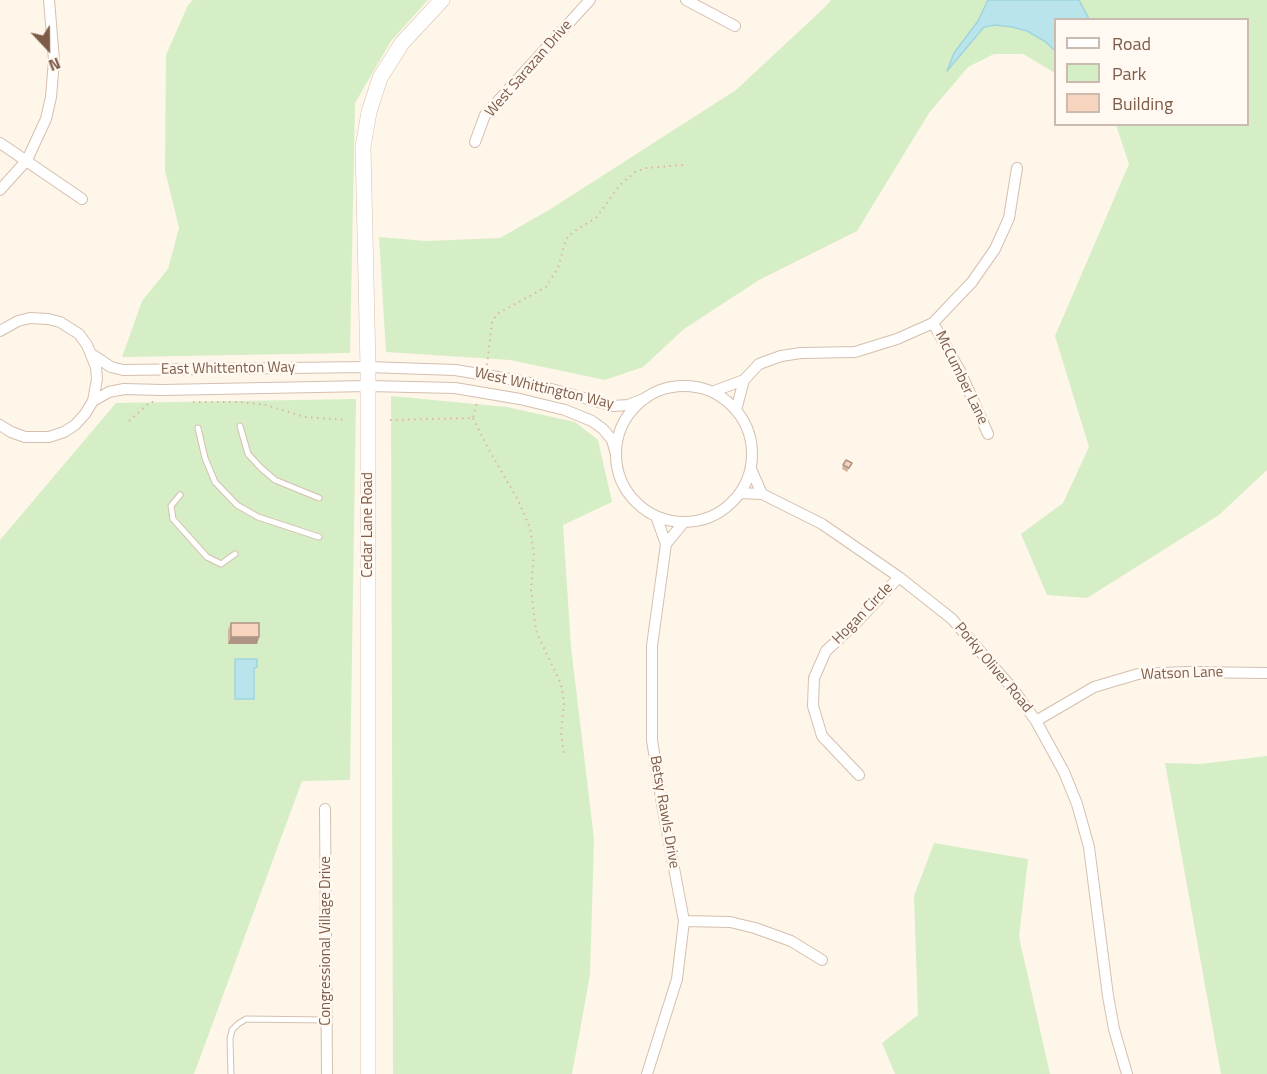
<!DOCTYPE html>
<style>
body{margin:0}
#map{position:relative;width:1267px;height:1074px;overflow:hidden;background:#fef6e9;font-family:"Titillium Web",sans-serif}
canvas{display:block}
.legend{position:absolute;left:1054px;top:18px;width:195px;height:108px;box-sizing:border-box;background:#fff9f1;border:2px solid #cbbaae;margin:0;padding:8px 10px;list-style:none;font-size:18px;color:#7c5b49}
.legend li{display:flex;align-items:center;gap:12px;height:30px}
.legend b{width:30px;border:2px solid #cbbaae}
.north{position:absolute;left:18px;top:18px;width:60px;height:60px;-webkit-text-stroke:4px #fff9f1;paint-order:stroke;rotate:158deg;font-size:16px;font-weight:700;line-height:24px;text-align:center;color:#7c5b49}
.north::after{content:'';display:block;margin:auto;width:21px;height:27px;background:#7c5b49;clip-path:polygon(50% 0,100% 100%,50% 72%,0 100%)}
</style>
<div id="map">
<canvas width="1267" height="1074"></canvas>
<ul class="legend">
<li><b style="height:8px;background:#fff"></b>Road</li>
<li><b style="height:16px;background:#d6eec5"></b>Park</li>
<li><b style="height:16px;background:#f7d4be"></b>Building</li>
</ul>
<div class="north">N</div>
</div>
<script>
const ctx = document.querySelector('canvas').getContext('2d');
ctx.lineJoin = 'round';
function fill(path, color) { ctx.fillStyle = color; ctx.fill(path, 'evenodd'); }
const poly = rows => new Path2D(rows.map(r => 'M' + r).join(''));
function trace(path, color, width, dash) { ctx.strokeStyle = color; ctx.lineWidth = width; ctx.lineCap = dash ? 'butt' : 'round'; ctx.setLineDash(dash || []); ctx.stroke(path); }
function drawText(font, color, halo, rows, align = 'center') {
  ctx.font = font + ' "Titillium Web",sans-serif'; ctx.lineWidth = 5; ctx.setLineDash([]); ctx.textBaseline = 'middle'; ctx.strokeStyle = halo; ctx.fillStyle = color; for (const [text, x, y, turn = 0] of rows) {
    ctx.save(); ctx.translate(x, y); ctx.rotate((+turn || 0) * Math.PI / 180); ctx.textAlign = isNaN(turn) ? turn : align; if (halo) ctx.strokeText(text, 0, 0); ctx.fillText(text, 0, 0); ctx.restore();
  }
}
fill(poly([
 [193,0,428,0,391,41,355,103,350,353,122,357,142,301,168,269,179,228,165,170,166,55,188,5],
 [831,0,1267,0,1267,470,1219,515,1087,598,1047,595,1021,534,1063,503,1089,447,1055,336,1129,164,1116,125,1248,124,1248,20,1056,20,1055,73,1023,54,994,54,968,67,929,113,857,231,759,280,684,329,643,367,605,380,510,360,386,352,379,237,426,241,500,238,549,210,736,90,824,8],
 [391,396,507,407,575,422,598,440,612,502,563,525,571,647,594,839,590,975,572,1074,393,1074],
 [356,399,350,780,302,781,194,1074,0,1074,0,540,116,403],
 [1267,756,1267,1074,1221,1074,1165,763,1200,764],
 [934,843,1028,859,1019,937,1050,1074,895,1074,882,1043,918,1015,914,896]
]), '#d6eec5');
const water = poly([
 [988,0,1079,0,1089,19,1056,20,1055,51,1046,42,1027,31,1012,27,995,25,984,27,947,71,954,53,978,21,988,0],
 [235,659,257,659,257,667,254,668,254,699,235,699,235,659]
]);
fill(water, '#bae4eb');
trace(water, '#9fd5de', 1.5);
const lane = poly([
 [240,426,248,454,261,468,275,480,319,498],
 [198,428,205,458,215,482,237,505,258,517,319,537],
 [180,495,171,506,173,519,207,557,221,564,235,554],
 [231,1074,230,1039,232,1030,238,1024,246,1019,326,1020]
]);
const street = poly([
 [686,0,735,26],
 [475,142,485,115,590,0],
 [0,143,82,199],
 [0,190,27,160,46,119,51,97,54,60,49,0],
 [933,323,960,371,988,434],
 [0,331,18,321,30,318,48,319,60,322,79,334,87,345,96,367,97,379,93,401,85,414,75,425,64,432,49,437,25,437,11,432,0,425],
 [93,355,111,367,123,370,368,367,455,370,522,381,613,406,628,405,646,398],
 '616 454a68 68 0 1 1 136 0a68 68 0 1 1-136 0Z',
 [712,392,744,380,759,364,781,356,801,353,855,352,897,339,933,323,972,282,995,249,1009,218,1017,168],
 [93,401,109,392,124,389,162,390,368,386,455,388,520,399,565,410,592,421,603,429,612,440,616,454],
 [736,410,744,380],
 [751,469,762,494],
 [740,493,762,494,822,524,899,577,952,619,1013,689,1036,721,1064,772,1077,804,1089,847,1108,996,1114,1029,1127,1074],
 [666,544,684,522],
 [1036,721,1094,687,1138,674,1188,672,1267,673],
 [859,775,822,736,813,706,814,678,826,651,855,624,899,577],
 [325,809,327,1074],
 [684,921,730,922,755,928,791,941,822,960],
 [647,1074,677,979,684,921,663,810,652,740,652,646,666,544,656,516]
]);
const secondary = poly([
 [368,1074,368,367,363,147,369,112,380,78,402,43,442,0]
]);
trace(lane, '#d5bfaf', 7);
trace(street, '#d5bfaf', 12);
trace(secondary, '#d8bfac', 16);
trace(poly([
 [487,365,492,322,497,314,546,287,558,268,566,239,573,232,597,217,619,186,635,172,646,168,683,165],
 [193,402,240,402,266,405,305,417,347,420],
 [473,418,489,450,518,500,530,528,534,553,531,590,536,631,561,684,564,702,561,733,564,754],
 [390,420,473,418,477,402],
 [129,421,150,402,155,402]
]), '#ddb69f', 2, [1.5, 4.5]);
trace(lane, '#fff', 5);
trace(street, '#fff', 10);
trace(secondary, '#fff', 15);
fill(poly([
 [852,463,847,472,842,469,843,465],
 [231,623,259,637,257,644,228,644,228,630]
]), '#d4b6a3');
fill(poly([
 [231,637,259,637,257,644,228,644]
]), '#ad9485');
const building = poly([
 [846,460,852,463,849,468,843,465,846,460],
 [231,623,259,623,259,637,231,637,231,623]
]);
fill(building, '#f7d4be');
trace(building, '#ad9485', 1.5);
drawText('15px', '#7c5b49', '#fff9f1', [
 ["West Sarazan Drive",529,69,-49],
 ["East Whittenton Way",228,369,-1],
 ["McCumber Lane",961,378,64],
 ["West Whittington Way",544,389,13],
 ["Cedar Lane Road",368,525,-90],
 ["Hogan Circle",863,614,-46],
 ["Porky Oliver Road",993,668,50],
 ["Watson Lane",1182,674,-2],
 ["Betsy Rawls Drive",664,812,80],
 ["Congressional Village Drive",326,941,-90]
]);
</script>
